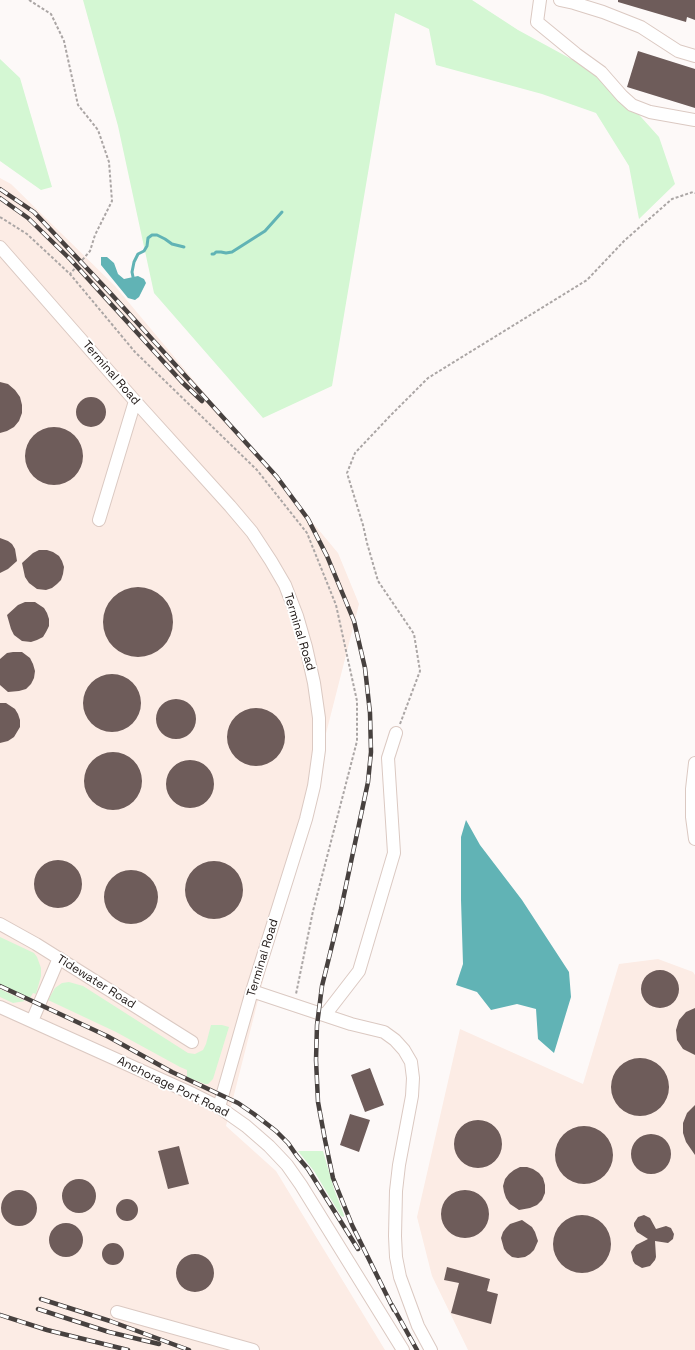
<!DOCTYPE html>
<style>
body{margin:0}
canvas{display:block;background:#fdf9f8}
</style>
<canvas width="695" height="1350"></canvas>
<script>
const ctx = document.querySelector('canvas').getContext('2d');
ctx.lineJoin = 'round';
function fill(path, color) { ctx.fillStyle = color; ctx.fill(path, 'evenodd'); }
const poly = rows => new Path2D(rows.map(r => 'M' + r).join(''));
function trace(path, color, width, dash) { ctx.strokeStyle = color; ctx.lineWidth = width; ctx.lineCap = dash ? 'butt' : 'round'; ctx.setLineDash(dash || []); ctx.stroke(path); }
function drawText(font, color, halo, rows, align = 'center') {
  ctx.font = font + ' "Space Grotesk",sans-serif'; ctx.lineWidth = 4; ctx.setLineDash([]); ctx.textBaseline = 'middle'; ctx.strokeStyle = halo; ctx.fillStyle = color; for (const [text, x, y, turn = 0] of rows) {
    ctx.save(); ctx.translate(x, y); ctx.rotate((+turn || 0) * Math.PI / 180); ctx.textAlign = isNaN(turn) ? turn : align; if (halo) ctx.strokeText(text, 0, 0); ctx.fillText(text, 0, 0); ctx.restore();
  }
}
fill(poly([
 [0,178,11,184,115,286,338,553,359,604,226,1126,276,1171,385,1350,0,1350],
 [658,959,693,972,695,975,695,1350,468,1350,432,1276,417,1217,460,1029,583,1084,619,964]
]), '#fcece5');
fill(poly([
 [83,0,472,0,518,30,606,78,659,137,675,184,639,219,629,166,596,113,542,94,436,65,429,29,395,13,332,386,263,418,154,293,118,126],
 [0,59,20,78,52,187,41,190,0,161],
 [0,937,34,953,37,957,41,968,41,976,36,994,33,993,30,998,0,984],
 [69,982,83,986,188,1053,195,1054,203,1050,206,1044,211,1025,222,1025,229,1027,213,1079,208,1084,205,1084,187,1077,187,1070,180,1067,116,1032,48,1000,55,988,62,983],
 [0,989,25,1001,13,1003,0,997],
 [298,1151,323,1151,334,1189,344,1215,344,1217,341,1216,314,1171]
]), '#d4f7d3');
fill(poly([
 [101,257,107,257,114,263,118,274,124,279,138,276,144,279,146,283,139,297,135,300,128,298,101,265],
 [466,820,480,845,522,900,569,972,571,997,554,1053,538,1039,536,1009,517,1004,491,1010,477,992,456,985,463,964,461,900,461,837]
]), '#61b3b5');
trace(poly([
 [212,254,214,254,216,252,221,252,226,253,232,252,265,231,282,212],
 [133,277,132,272,134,262,138,254,144,251,147,246,148,238,152,235,157,235,165,239,172,244,184,247]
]), '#61b3b5', 3);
fill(poly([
 [618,0,695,0,695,20,687,17,686,22,618,2],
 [638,51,695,69,695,108,627,87],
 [0,382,8,384,15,390,20,397,22,405,22,413,19,421,14,427,7,431,0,433],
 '76 412a15 15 0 1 1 30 0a15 15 0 1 1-30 0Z',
 '25 456a29 29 0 1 1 58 0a29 29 0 1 1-58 0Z',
 [0,538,8,541,12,544,15,549,17,561,8,569,0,573],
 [39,550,47,550,53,552,59,556,62,561,64,567,63,574,61,580,57,584,52,588,46,590,37,589,29,583,25,577,22,563,33,553],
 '103 622a35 35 0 1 1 70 0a35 35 0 1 1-70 0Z',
 [25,602,35,602,44,608,47,613,49,619,49,626,46,632,43,637,37,640,31,642,22,641,14,635,11,629,7,615,18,605],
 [13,652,22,652,30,658,33,664,35,671,34,678,31,684,26,689,19,691,8,692,0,685,0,659,7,653],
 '83 703a29 29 0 1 1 58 0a29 29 0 1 1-58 0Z',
 '156 719a20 20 0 1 1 40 0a20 20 0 1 1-40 0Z',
 [0,703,6,703,15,709,18,714,20,720,20,727,14,737,8,741,0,743],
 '227 737a29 29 0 1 1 58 0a29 29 0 1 1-58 0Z',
 '84 781a29 29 0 1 1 58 0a29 29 0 1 1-58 0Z',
 '166 784a24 24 0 1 1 48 0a24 24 0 1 1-48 0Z',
 '34 884a24 24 0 1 1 48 0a24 24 0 1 1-48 0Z',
 '185 890a29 29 0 1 1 58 0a29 29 0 1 1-58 0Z',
 '104 897a27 27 0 1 1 54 0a27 27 0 1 1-54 0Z',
 '641 989a19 19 0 1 1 38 0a19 19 0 1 1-38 0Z',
 [695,1008,695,1055,683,1049,677,1040,676,1030,679,1020,686,1012],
 '611 1087a29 29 0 1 1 58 0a29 29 0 1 1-58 0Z',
 [370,1068,384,1105,365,1112,351,1075],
 [695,1105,695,1155,686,1142,683,1133,683,1123,687,1113],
 [350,1114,370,1120,359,1152,340,1145],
 '454 1144a24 24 0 1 1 48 0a24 24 0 1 1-48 0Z',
 '555 1155a29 29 0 1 1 58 0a29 29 0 1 1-58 0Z',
 '631 1154a20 20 0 1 1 40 0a20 20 0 1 1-40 0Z',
 [179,1146,189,1184,168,1189,158,1151],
 [520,1167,527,1167,533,1169,539,1173,543,1178,545,1185,545,1193,542,1200,537,1205,530,1208,519,1210,510,1204,506,1198,504,1192,503,1186,505,1179,509,1174,514,1170],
 '62 1196a17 17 0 1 1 34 0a17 17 0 1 1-34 0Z',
 '1 1208a18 18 0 1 1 36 0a18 18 0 1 1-36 0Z',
 '441 1214a24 24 0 1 1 48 0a24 24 0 1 1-48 0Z',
 '116 1210a11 11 0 1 1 22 0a11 11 0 1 1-22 0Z',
 '553 1244a29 29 0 1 1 58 0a29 29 0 1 1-58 0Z',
 [644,1215,650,1218,656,1229,666,1226,671,1228,674,1234,673,1239,668,1243,655,1241,656,1257,655,1260,650,1266,642,1268,635,1264,633,1261,631,1252,636,1245,648,1239,637,1232,634,1226,634,1223,638,1217],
 [522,1220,532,1227,535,1232,538,1241,534,1250,530,1254,525,1257,518,1258,512,1257,507,1253,504,1249,501,1238,503,1232,506,1228,510,1224],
 '49 1240a17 17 0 1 1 34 0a17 17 0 1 1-34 0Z',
 '102 1254a11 11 0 1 1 22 0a11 11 0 1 1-22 0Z',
 '176 1273a19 19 0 1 1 38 0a19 19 0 1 1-38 0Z',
 [447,1267,490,1279,487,1291,498,1294,491,1324,451,1313,459,1283,444,1280]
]), '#6e5c5a');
const minor = poly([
 [540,0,537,22,576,54,601,72,622,96,632,105,650,112,695,120],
 [560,0,574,3,603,12,641,27,678,51,695,56],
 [0,247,135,401,230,506,252,532,271,561,285,585,297,616,306,647,314,683,319,718,319,750,314,786,306,819,252,991,219,1107],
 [99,520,135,401],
 [695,763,692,789,692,817,695,839],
 [0,924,36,944,192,1042],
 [252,991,351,1024,384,1032,395,1040,404,1050,411,1062,413,1078,412,1096,399,1165,396,1191,395,1236,396,1257,400,1277,418,1326,431,1350],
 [0,1007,193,1094,219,1107,246,1126,269,1146,287,1165,301,1185,403,1350],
 [325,1015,359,971,394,853,388,758,396,733],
 [32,1021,59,958],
 [117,1312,253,1350]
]);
trace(minor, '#dbc9c2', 14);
trace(poly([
 [29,0,51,14,64,41,78,105,98,130,109,162,112,201,95,235,90,251,70,274],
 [0,217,27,234,70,274,135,352,257,470,307,533,336,605,357,701,357,741,313,911,296,994],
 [400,724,420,671,414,634,378,581,367,543,363,525,347,473,355,453,390,416,428,378,587,280,625,240,672,199,693,192,695,193]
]), '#aba6a5', 2, [3, 2]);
trace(minor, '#fff', 12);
const rail = poly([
 [0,189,34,212,113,296,277,477,308,519,327,556,354,621,365,668,370,713,371,752,368,782,341,909,322,986,317,1025,316,1060,318,1102,325,1140,333,1178,352,1225,394,1310],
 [0,198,28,218,70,259,182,382,202,401],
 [0,986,107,1036,172,1072,238,1103,254,1114,276,1131,288,1143,297,1156,308,1169,358,1249],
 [41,1299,110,1321,189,1350],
 [392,1305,417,1350],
 [38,1309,109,1332,159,1344],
 [0,1315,47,1330,128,1350]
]);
trace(rail, '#47413f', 4.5);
trace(rail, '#fff', 3, [9]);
drawText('12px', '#1b1412', '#fff', [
 ["Terminal Road",111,373,49],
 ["Terminal Road",299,632,73],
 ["Terminal Road",263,958,-73],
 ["Tidewater Road",96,982,32],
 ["Anchorage Port Road",173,1087,26]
]);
</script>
